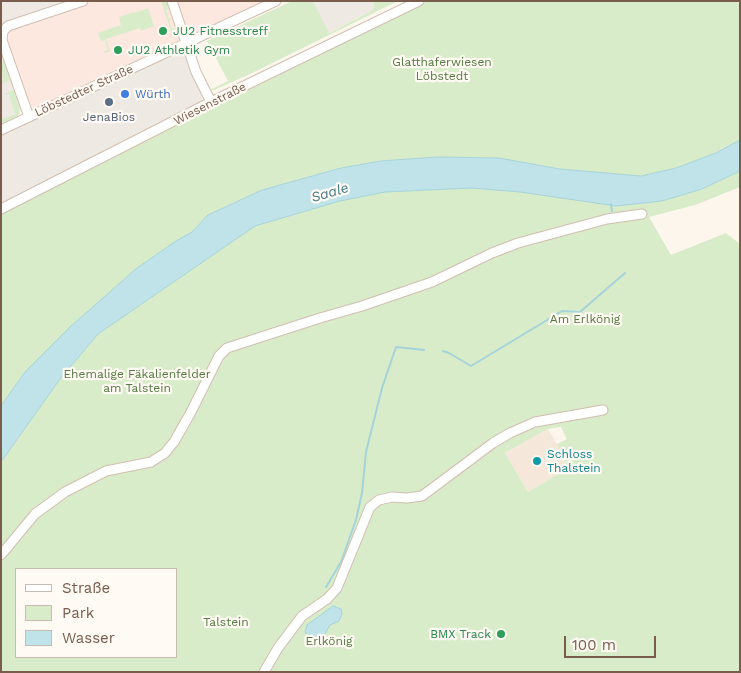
<!DOCTYPE html>
<meta charset="utf-8">
<style>
body{margin:0}
#map{position:relative;width:741px;height:673px;overflow:hidden;background:#fdf6ec;font-family:"Work Sans",sans-serif}
canvas{display:block}
.frame{position:absolute;inset:0;border:2px solid #7a5c4d;pointer-events:none}
.legend{position:absolute;left:15px;top:568px;width:162px;height:90px;box-sizing:border-box;background:#fffaf3;border:1px solid #cabbb1;margin:0;padding:6px 9px;list-style:none;font-size:15px;color:#7a5c4d}
.legend li{display:flex;align-items:center;gap:10px;height:25px}
.legend b{width:25px;border:1px solid #cabbb1}
.scale{position:absolute;left:564px;top:636px;width:92px;height:22px;box-sizing:border-box;border:2px solid #7a5c4d;border-top:0;padding-left:6px;font-size:15px;line-height:18px;white-space:nowrap;color:#7a5c4d;-webkit-text-stroke:4px #fffaf3;paint-order:stroke}
</style>
<div id="map">
<canvas width="741" height="673"></canvas>
<div class="frame"></div>
<ul class="legend">
<li><b style="height:6px;background:#fff"></b>Straße</li>
<li><b style="height:14px;background:#d8ecc9"></b>Park</li>
<li><b style="height:14px;background:#bfe3e8"></b>Wasser</li>
</ul>
<div class="scale">100 m</div>
</div>
<script>
const ctx = document.querySelector('canvas').getContext('2d');
ctx.lineJoin = 'round';
function fill(path, color) { ctx.fillStyle = color; ctx.fill(path, 'evenodd'); }
const poly = rows => new Path2D(rows.map(r => 'M' + r).join(''));
function trace(path, color, width, dash) { ctx.strokeStyle = color; ctx.lineWidth = width; ctx.lineCap = dash ? 'butt' : 'round'; ctx.setLineDash(dash || []); ctx.stroke(path); }
function drawText(font, color, halo, rows, align = 'center') {
  ctx.font = font + ' "Work Sans",sans-serif'; ctx.lineWidth = 4.5; ctx.setLineDash([]); ctx.textBaseline = 'middle'; ctx.strokeStyle = halo; ctx.fillStyle = color; for (const [text, x, y, turn = 0] of rows) {
    ctx.save(); ctx.translate(x, y); ctx.rotate((+turn || 0) * Math.PI / 180); ctx.textAlign = isNaN(turn) ? turn : align; if (halo) ctx.strokeText(text, 0, 0); ctx.fillText(text, 0, 0); ctx.restore();
  }
}
fill(poly([
 [548,429,557,444,568,468,528,492,505,453]
]), '#f5e8da');
fill(poly([
 [92,1,169,1,180,34,179,39,176,44,37,109,30,108,5,41,6,33,12,28],
 [175,1,269,1,194,35,186,31]
]), '#fde8e0');
fill(poly([
 [1,1,74,1,1,28],
 [313,1,374,1,373,10,328,33],
 [1,49,21,109,19,117,1,127],
 [176,52,183,53,187,57,201,90,203,97,201,102,1,205,1,133]
]), '#efe9e4');
fill(poly([
 [161,1,167,1,170,8,166,10,169,19,173,18,169,21,172,29,176,28,178,37,172,34],
 [292,1,313,1,329,33,373,10,374,1,398,1,250,74,214,90,210,90,228,81,207,41],
 [427,1,740,1,740,140,716,153,676,168,641,176,560,169,499,158,437,157,381,161,341,168,262,190,208,215,192,232,176,241,137,268,70,327,25,372,1,406,1,213],
 [148,8,154,26,141,31,140,28,106,39,110,51,105,53,104,51,108,50,105,40,101,41,98,33,121,25,119,17,134,12,135,13],
 [1,60,4,61,10,80,4,83,1,82,3,80],
 [14,90,19,108,19,113,17,118,1,125,1,114,3,119,15,114,9,94,5,95,5,94],
 [740,171,740,187,695,205,649,217,671,255,726,233,740,244,740,672,1,672,1,462,60,379,98,334,255,226,340,201,385,192,472,188,520,192,616,206,662,201,702,189],
 [561,427,567,439,557,444,568,468,528,492,505,453,548,429],
 [16,569,176,569,176,657,16,657]
]), '#d8ecc9');
const water = poly([
 [740,140,740,171,702,189,662,201,616,206,520,192,472,188,385,192,340,201,255,226,98,334,60,379,1,462,1,406,25,372,70,327,137,268,176,241,192,232,208,215,262,190,341,168,381,161,437,157,499,158,560,169,641,176,676,168,716,153,740,140],
 [333,606,341,609,342,614,339,621,330,625,324,636,317,639,309,637,305,632,307,625,333,606]
]);
fill(water, '#bfe3e8');
trace(water, '#a5d3da', 1);
trace(poly([
 [611,204,612,211],
 [443,351,449,353,471,366,562,311,580,312,625,273],
 [326,587,341,562,356,520,362,493,366,452,382,388,396,347,424,350]
]), '#a5d3da', 2);
const minor = poly([
 [172,1,196,72,211,102],
 [29,117,2,40,3,31,8,26,83,1],
 [1,130,276,1],
 [1,209,211,102,419,1],
 [1,555,35,514,65,492,106,471,151,462,165,453,174,442,190,414,219,356,227,348,320,318,362,306,432,282,492,253,518,243,607,219,642,214],
 [264,672,278,648,302,616,327,599,337,588,370,507,379,500,392,497,407,498,422,496,493,443,510,433,535,422,603,410]
]);
trace(minor, '#d1beb0', 11);
trace(minor, '#fff', 9);
for (const [x, y, r, color] of [
 [163,31,5,"#2e9e5b"],
 [118,50,5,"#2e9e5b"],
 [125,94,5,"#3f7fe0"],
 [109,102,5,"#5c6f8a"],
 [537,461,5,"#0f9aa8"],
 [501,634,5,"#2e9e5b"]
]) { const dot = new Path2D(); dot.arc(x, y, r, 0, 2 * Math.PI); ctx.fillStyle = color; ctx.fill(dot); trace(dot, '#fffaf3', 2); }
drawText('12px', '#27864d', '#fffaf3', [
 ["JU2 Fitnesstreff",173,31],
 ["JU2 Athletik Gym",128,50],
 ["BMX Track",491,634,"right"]
], 'left');
drawText('12px', '#537a41', '#fffaf3', [
 ["Glatthaferwiesen",442,62],
 ["Löbstedt",442,76],
 ["Am Erlkönig",585,319],
 ["Ehemalige Fäkalienfelder",137,374],
 ["am Talstein",137,388],
 ["Talstein",226,622],
 ["Erlkönig",329,641]
]);
drawText('12px', '#7a5c4d', '#fffaf3', [
 ["Löbstedter Straße",84,91,-25],
 ["Wiesenstraße",210,104,-27]
]);
drawText('12px', '#366cbe', '#fffaf3', [
 ["Würth",135,94]
], 'left');
drawText('12px', '#4e5e75', '#fffaf3', [
 ["JenaBios",109,117]
]);
drawText('12px', '#0d838f', '#fffaf3', [
 ["Schloss",547,454],
 ["Thalstein",547,468]
], 'left');
drawText('italic 14px', '#437c86', '#fffaf3', [
 ["Saale",330,193,-16]
]);
</script>
